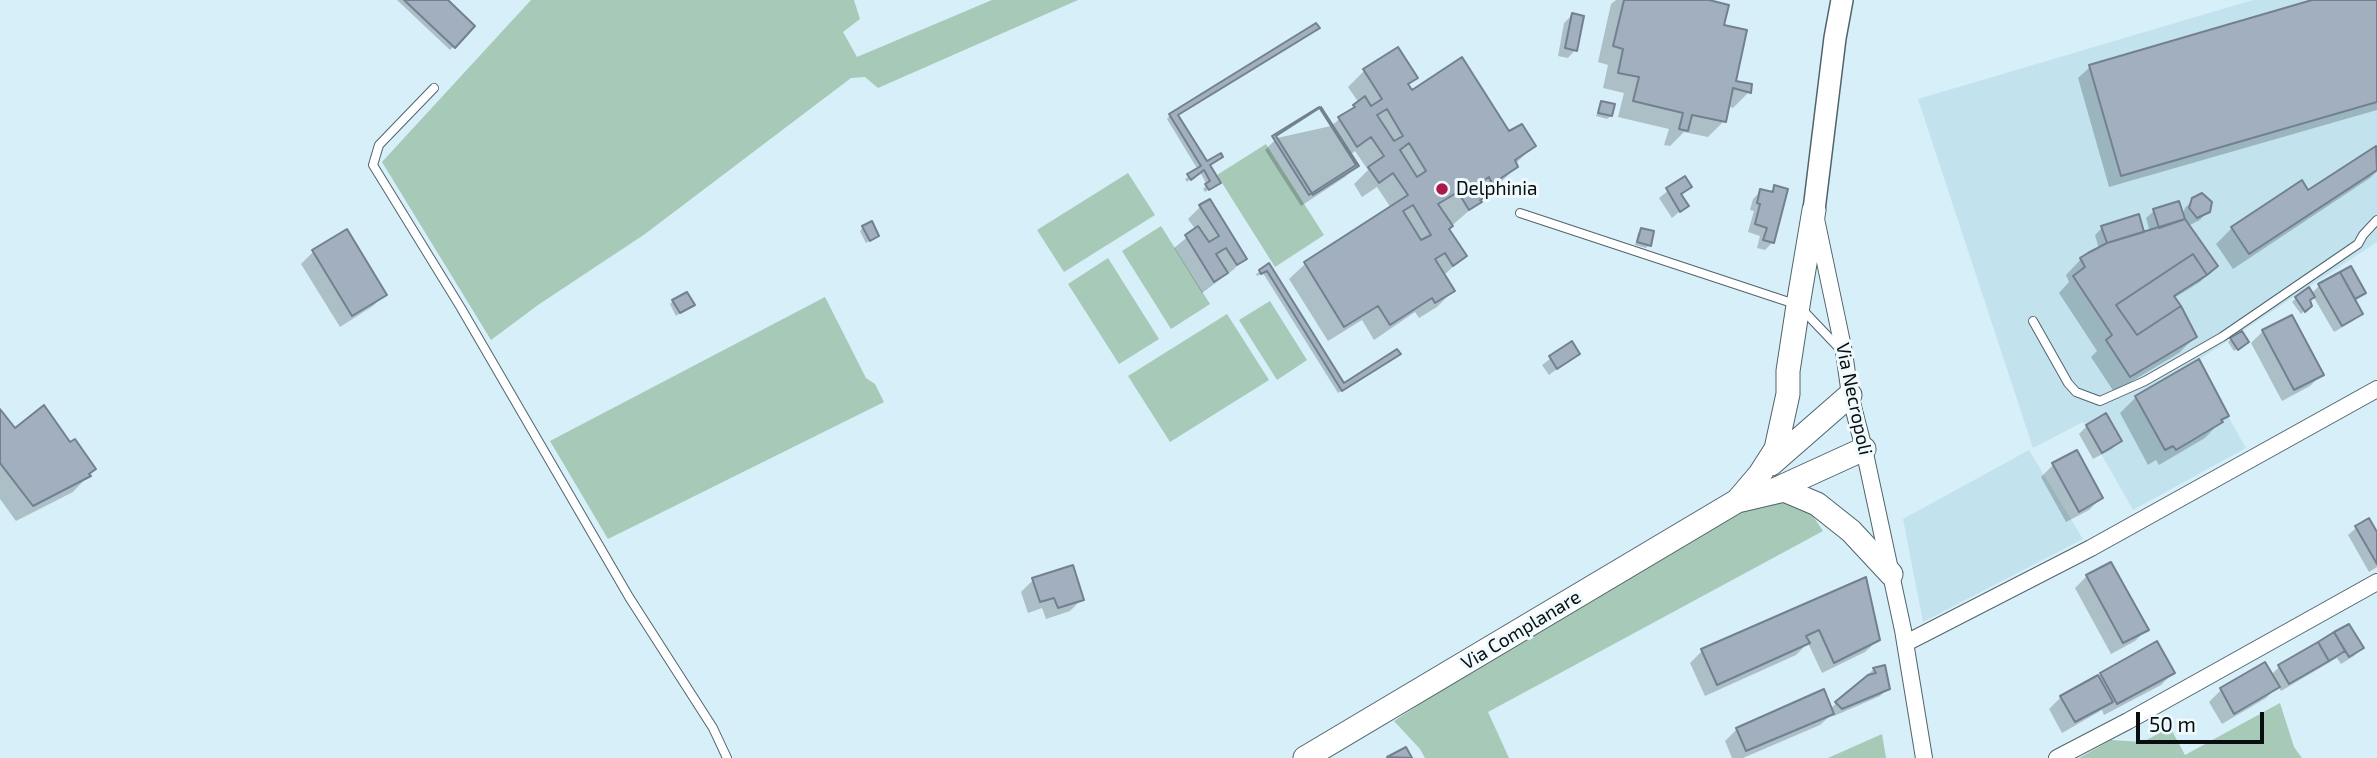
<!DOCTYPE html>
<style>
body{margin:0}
#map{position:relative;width:2377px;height:758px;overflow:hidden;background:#d7eff8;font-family:"Exo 2",sans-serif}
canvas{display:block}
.scale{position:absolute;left:2136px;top:712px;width:128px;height:32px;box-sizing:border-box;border:4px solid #060e10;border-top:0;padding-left:9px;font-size:21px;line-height:24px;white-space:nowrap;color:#060e10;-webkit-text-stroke:5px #f0fafd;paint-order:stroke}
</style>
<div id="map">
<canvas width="2377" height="758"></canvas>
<div class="scale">50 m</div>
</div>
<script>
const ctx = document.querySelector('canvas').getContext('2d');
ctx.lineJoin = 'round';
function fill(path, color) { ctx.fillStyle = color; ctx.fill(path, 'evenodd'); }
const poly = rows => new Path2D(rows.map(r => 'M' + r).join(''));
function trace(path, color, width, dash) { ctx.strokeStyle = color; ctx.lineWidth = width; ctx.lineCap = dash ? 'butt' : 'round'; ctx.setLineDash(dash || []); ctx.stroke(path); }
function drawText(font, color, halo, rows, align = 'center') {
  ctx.font = font + ' "Exo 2",sans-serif'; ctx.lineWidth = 6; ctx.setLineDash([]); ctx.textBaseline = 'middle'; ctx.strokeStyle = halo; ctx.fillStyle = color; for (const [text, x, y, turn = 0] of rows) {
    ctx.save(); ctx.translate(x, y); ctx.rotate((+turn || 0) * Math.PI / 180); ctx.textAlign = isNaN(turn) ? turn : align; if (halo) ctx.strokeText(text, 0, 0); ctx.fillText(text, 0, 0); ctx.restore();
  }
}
fill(poly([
 [2253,0,2377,0,2377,242,2197,361,2246,448,2133,510,2083,422,2033,448,1918,99],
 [2029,450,2083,539,1923,622,1903,519]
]), '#c2e3ee');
fill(poly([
 [531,0,854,0,860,19,843,32,857,57,992,0,1078,0,878,88,865,77,851,78,645,234,538,305,491,340,382,162],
 [1266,144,1324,235,1275,267,1217,175],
 [1128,173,1155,215,1064,272,1037,230],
 [1161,226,1210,304,1171,329,1122,251],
 [1108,258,1159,339,1119,364,1068,284],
 [825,297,866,378,875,384,884,402,608,539,550,441],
 [1270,301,1307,360,1277,380,1239,320],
 [1227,314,1269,380,1170,442,1128,376],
 [1791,501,1809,510,1823,531,1488,712,1509,758,1425,758,1420,749,1394,721,1472,670,1753,505],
 [2280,703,2294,747,2302,758,2079,758,2111,740,2143,742,2170,727,2185,755],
 [1882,734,1886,758,1828,758]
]), '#a7c9b7');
fill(poly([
 [397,0,445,0,473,26,450,50],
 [1616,0,1702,0,1722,27,1734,82,1749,92,1733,108,1727,106,1724,121,1708,137,1684,132,1670,146,1664,145,1669,129,1618,117,1624,93,1603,88,1608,65,1598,62,1611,4],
 [2318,0,2377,0,2377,110,2109,187,2078,78,2090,67],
 [1572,15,1575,50,1568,58,1558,56,1564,23],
 [1397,50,1416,78,1407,87,1411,92,1534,146,1515,164,1516,167,1500,183,1481,195,1479,202,1448,229,1465,256,1443,276,1453,291,1437,307,1419,318,1415,312,1374,340,1362,320,1328,341,1289,279,1305,264,1391,208,1377,187,1362,197,1354,184,1368,170,1355,151,1350,155,1356,166,1345,177,1301,206,1265,150,1277,138,1331,126,1359,103,1348,87,1364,71],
 [1602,102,1611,116,1607,119,1596,116],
 [1170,115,1177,115,1207,163,1221,157,1208,166,1215,186,1205,192,1203,189,1207,185,1200,172,1187,182,1185,179,1198,170,1167,119],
 [2376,148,2377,171,2370,178,2233,269,2216,244,2232,228,2308,193],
 [1684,178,1690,187,1681,196,1687,205,1672,218,1659,198],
 [1775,187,1773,242,1765,250,1757,248,1760,236,1748,232,1754,211,1750,210,1753,199,1761,191,1769,193],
 [2193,200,2208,211,2200,220,2188,226,2216,266,2200,282,2174,298,2195,337,2179,353,2114,392,2091,357,2097,351,2059,293,2069,282,2066,275,2081,259,2099,249,2095,235,2102,228,2138,236,2150,232,2146,218,2154,211,2182,216,2185,208],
 [1200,207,1245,258,1233,270,1202,293,1174,248,1196,230,1188,219],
 [863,227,877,236,866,243,860,231],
 [1641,230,1649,245,1646,248,1635,245,1638,233],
 [313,252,385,294,373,306,340,327,301,264],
 [1269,266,1344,386,1396,357,1338,393,1263,273,1257,276,1256,274],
 [2350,268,2364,293,2354,302,2361,314,2353,321,2334,332,2313,296,2310,300,2310,305,2301,314,2292,302,2296,298,2308,290,2311,294,2319,286],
 [673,301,692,305,676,316,670,304],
 [2263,331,2322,374,2310,386,2282,401,2251,343],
 [2232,339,2243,345,2234,351,2228,342],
 [1571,343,1578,353,1549,375,1542,365],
 [2199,361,2227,415,2205,438,2159,465,2156,460,2148,465,2120,413,2136,397],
 [0,412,14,430,88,476,73,492,16,521,0,499],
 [2087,426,2119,441,2112,449,2093,459,2079,434],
 [2053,465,2101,498,2089,510,2066,522,2041,477],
 [2356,528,2377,535,2377,567,2369,572,2348,535],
 [2110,564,2147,629,2135,641,2111,654,2075,588,2087,576],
 [1033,580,1082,599,1070,611,1046,619,1042,608,1028,613,1021,592],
 [1865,580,1878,640,1865,652,1822,673,1808,643,1796,655,1705,696,1690,663,1702,651],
 [2349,626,2362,648,2354,656,2341,664,2337,658,2281,691,2278,686,2266,698,2222,724,2209,702,2221,690,2264,664,2271,675,2279,667],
 [2157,643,2173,673,2161,685,2104,715,2102,710,2062,733,2049,709,2061,697],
 [1874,669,1888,688,1880,696,1834,716,1832,714,1820,725,1743,758,1732,758,1725,741,1737,729,1830,709]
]), '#0003');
const building = poly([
 [404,0,448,0,475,26,455,48,404,0],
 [1624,0,1709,0,1729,5,1724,25,1747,30,1736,81,1752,84,1751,93,1733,88,1726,122,1692,115,1688,131,1679,129,1683,113,1633,101,1639,77,1618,73,1623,49,1613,46,1624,0],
 [2312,0,2377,0,2377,102,2121,176,2089,65,2312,0],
 [1572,13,1584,16,1577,51,1565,48,1572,13],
 [1316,23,1320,28,1178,115,1207,161,1221,153,1223,157,1210,165,1221,183,1209,190,1205,184,1210,181,1204,170,1191,180,1187,174,1201,166,1169,114,1316,23],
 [1398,47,1418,78,1408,84,1412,90,1462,57,1509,131,1522,124,1536,146,1515,160,1518,167,1492,184,1489,177,1477,185,1485,197,1480,200,1482,202,1469,210,1458,192,1438,204,1453,226,1449,229,1467,256,1453,266,1445,253,1435,259,1455,291,1435,303,1432,298,1390,325,1378,306,1344,327,1304,262,1408,195,1393,173,1379,183,1368,167,1384,156,1371,137,1357,147,1338,117,1355,107,1353,105,1365,96,1371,106,1382,99,1363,69,1398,47],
 [1387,109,1403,136,1394,141,1377,115,1387,109],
 [1409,143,1426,171,1417,177,1400,150,1409,143],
 [1413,205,1431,235,1421,240,1403,211,1413,205],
 [1601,101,1615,104,1612,116,1598,113,1601,101],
 [1319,107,1356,165,1309,195,1272,136,1319,107],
 [1321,107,1359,166,1313,195,1276,136,1321,107],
 [2376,146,2377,170,2249,254,2231,227,2302,180,2308,190,2376,146],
 [1685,176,1692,187,1681,194,1689,206,1680,212,1666,188,1685,176],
 [1774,185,1788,189,1774,243,1763,240,1767,228,1755,224,1760,204,1757,203,1760,189,1773,192,1774,185],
 [2202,193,2212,202,2210,212,2197,218,2189,208,2192,198,2202,193],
 [1210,199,1247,259,1237,265,1226,248,1216,254,1228,273,1214,282,1185,235,1198,226,1209,242,1219,236,1199,205,1210,199],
 [2179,201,2185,219,2159,228,2153,209,2179,201],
 [2139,214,2144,232,2107,243,2101,226,2139,214],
 [2185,219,2218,266,2207,275,2193,254,2116,305,2137,335,2181,306,2197,337,2130,377,2106,340,2112,335,2073,276,2085,267,2080,258,2088,253,2107,243,2185,219],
 [872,221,879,236,870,241,862,226,872,221],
 [1641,228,1654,231,1651,246,1637,242,1641,228],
 [347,229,387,295,352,316,312,250,347,229],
 [2193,254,2207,275,2174,296,2181,306,2137,335,2116,305,2193,254],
 [1269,263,1344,383,1397,349,1401,354,1342,391,1267,271,1261,274,1259,270,1269,263],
 [2351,266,2366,293,2355,299,2340,272,2351,266],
 [2340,272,2363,314,2342,326,2318,284,2340,272],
 [2309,287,2315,297,2310,300,2312,306,2305,312,2295,297,2309,287],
 [687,292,695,305,680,313,672,300,687,292],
 [2292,315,2324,375,2294,390,2262,330,2292,315],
 [2242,331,2249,342,2238,350,2230,338,2242,331],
 [1572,341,1580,354,1557,369,1549,356,1572,341],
 [2199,359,2229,416,2221,420,2223,422,2176,450,2173,446,2165,450,2135,396,2199,359],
 [44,405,70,442,75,439,96,469,89,474,91,476,33,506,0,463,0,409,15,428,44,405],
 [2106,413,2122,441,2102,453,2086,425,2106,413],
 [2077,450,2103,498,2079,512,2052,463,2077,450],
 [2369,518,2377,532,2377,564,2355,526,2369,518],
 [2111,562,2149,630,2123,643,2086,575,2111,562],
 [1073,565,1084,600,1058,608,1054,598,1040,602,1032,578,1073,565],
 [1866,577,1880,640,1834,663,1819,630,1806,636,1810,643,1717,685,1701,649,1866,577],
 [2349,624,2364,648,2349,657,2334,632,2349,624],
 [2334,632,2345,651,2329,661,2318,642,2334,632],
 [2157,641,2175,673,2117,704,2100,673,2157,641],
 [2318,642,2329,661,2289,684,2278,665,2318,642],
 [2265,662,2280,687,2234,714,2220,688,2265,662],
 [1885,665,1890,689,1842,709,1835,702,1868,675,1876,673,1873,668,1885,665],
 [2098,675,2113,702,2075,722,2060,696,2098,675],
 [1824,689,1834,714,1746,751,1736,728,1824,689],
 [1406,747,1412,758,1387,757,1406,747]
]);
fill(building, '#a1afbf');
trace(building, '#72808f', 2);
const service = poly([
 [434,88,379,145,373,165,461,308,629,597,713,728,727,758],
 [1520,213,1798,305,1839,348],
 [2033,321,2068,383,2076,392,2100,401,2145,381,2222,337,2358,244,2363,235,2377,220]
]);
const minor = poly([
 [1816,219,1844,352,1850,395,1864,449,1903,630,1924,758],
 [1906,643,2091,548,2377,389],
 [2057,758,2128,721,2377,582]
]);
const tertiary = poly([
 [1814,210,1835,38,1842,0]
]);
const secondary = poly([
 [1771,464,1850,395],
 [1772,491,1864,449],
 [1737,501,1760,474,1776,449,1788,394,1788,371,1799,299,1814,210],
 [1305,758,1737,501,1784,490,1817,504,1851,531,1891,574]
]);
trace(service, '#50646c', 10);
trace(minor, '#50646c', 18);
trace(tertiary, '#50646c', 24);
trace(secondary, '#50646c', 25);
trace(service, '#fff', 8);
trace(minor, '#fff', 16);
trace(tertiary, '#fff', 21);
trace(secondary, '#fff', 23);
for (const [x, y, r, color] of [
 [1442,189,7,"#ab184c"]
]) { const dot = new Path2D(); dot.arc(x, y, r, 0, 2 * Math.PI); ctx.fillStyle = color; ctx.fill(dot); trace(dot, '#f0fafd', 2.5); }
drawText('19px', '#060e10', '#f0fafd', [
 ["Delphinia",1456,189]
], 'left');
drawText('19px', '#060e10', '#f0fafd', [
 ["Via Necropoli",1854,399,78],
 ["Via Complanare",1521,630,-31]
]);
</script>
